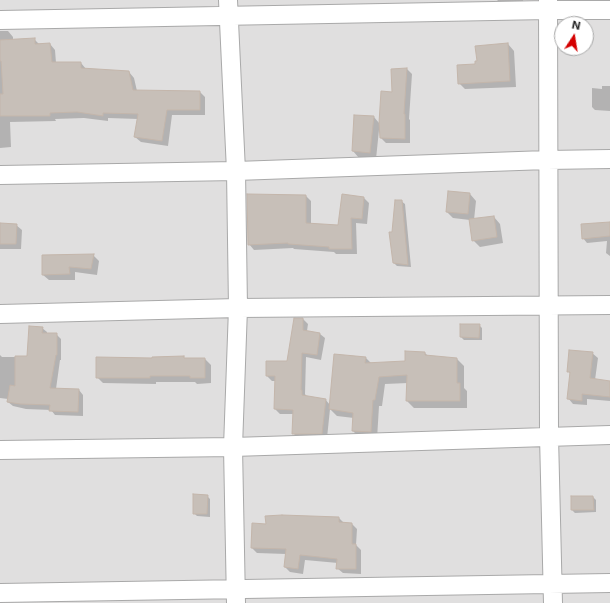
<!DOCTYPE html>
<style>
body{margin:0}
#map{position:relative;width:610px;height:603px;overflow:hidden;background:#f2efe9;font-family:Inter,sans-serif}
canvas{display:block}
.north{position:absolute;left:554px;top:16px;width:40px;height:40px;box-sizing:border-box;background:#fff;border:1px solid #a7a7a7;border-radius:50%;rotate:12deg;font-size:11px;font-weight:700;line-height:16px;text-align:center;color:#222}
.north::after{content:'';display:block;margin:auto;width:14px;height:18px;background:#d40000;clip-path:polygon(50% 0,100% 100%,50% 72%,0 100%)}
</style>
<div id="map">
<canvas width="610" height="603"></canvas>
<div class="north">N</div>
</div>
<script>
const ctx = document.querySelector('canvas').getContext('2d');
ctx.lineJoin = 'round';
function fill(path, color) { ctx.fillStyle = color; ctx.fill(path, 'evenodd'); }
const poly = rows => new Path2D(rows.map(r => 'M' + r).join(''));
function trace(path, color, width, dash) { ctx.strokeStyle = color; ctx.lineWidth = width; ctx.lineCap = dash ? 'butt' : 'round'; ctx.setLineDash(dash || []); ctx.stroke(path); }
fill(poly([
 [0,0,610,0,610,603,0,603],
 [562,24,586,24,586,48,562,48]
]), '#e0dfdf');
fill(poly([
 [497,0,523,0,524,6,504,7],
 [0,31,8,31,13,37,13,40,34,39,40,45,50,44,55,50,56,63,81,63,86,69,129,72,134,78,137,91,200,92,205,97,205,115,172,115,168,146,141,142,135,137,138,119,108,118,108,121,84,118,55,119,56,121,10,122,11,147,0,148],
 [508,44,514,51,516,87,465,89,459,83,476,65],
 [407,69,412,74,409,119,410,120,410,143,386,143,381,138,379,130,376,159,359,158,353,151,374,117,379,123,393,93,392,70],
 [602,86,610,86,610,111,595,110,592,107,592,88,602,89],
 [470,194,476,201,474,220,494,217,500,224,503,243,480,247,473,240,470,220,453,218,447,212],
 [306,196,311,201,311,224,339,226,364,198,369,203,367,224,356,223,357,254,336,254,334,252,294,249,293,248,254,250,249,244],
 [401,201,405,204,411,267,397,266,394,263,393,233],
 [610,223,610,256,606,253,607,241,587,243,583,238],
 [0,224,16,225,22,230,21,249,0,249],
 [93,255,99,261,97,275,75,272,75,280,49,280,43,275],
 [303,319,308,324,307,331,320,334,325,338,321,360,306,357,305,394,307,397,325,399,330,405,366,358,372,364,406,362,425,353,429,357,457,359,464,366,464,388,467,391,467,408,414,408,407,401,408,383,385,384,382,406,379,406,377,439,360,438,353,431,354,418,337,416,330,409,327,438,298,438,293,433,294,414,280,414,275,409,276,381,272,381,267,376,267,362,288,362],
 [479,325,482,328,482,340,464,340,461,337],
 [42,328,47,332,47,334,56,334,61,339,61,360,60,360,56,389,79,390,83,395,83,416,55,415,51,410,26,409,13,406,8,402,8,399,0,398,0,355,2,357,28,357],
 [592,353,598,358,595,380,610,382,610,401,587,399,587,405,573,404,568,398,571,374,568,371],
 [183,357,185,359,205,359,211,365,211,383,197,384,195,382,156,382,156,384,103,383,97,377,153,359],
 [207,496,210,499,210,517,197,516,194,513],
 [572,497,593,497,596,500,596,512,575,513,572,510],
 [339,518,344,523,352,524,357,529,356,545,361,550,361,574,343,573,337,568,338,563,305,560,303,574,290,572,285,567,286,554,257,553,252,548,267,525]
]), '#0003');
const building = poly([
 [35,38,35,44,50,43,52,62,81,62,81,68,129,71,133,90,200,91,200,110,167,110,162,141,134,137,138,114,103,113,103,116,77,112,50,113,50,116,0,116,0,94,3,94,1,61,0,61,0,40,35,38],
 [508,43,510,81,458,84,457,65,475,64,475,61,477,61,475,46,508,43],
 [407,68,404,114,405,114,405,139,380,138,379,123,381,91,392,92,391,69,407,68],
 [354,115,374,116,370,153,352,151,354,115],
 [448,191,470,193,468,214,446,212,448,191],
 [247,194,306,195,306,223,338,225,342,194,364,197,362,219,351,218,352,249,329,249,329,247,288,244,288,243,248,245,247,194],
 [395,200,402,200,408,265,393,263,389,232,392,232,395,200],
 [494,216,497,237,472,241,469,219,494,216],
 [610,222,610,236,582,239,581,224,610,222],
 [0,223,17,224,16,244,0,244,0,223],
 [94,254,91,269,69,267,70,274,42,275,42,255,94,254],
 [294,318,303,318,303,330,320,333,317,355,302,353,301,390,302,390,302,395,326,399,322,434,292,434,293,410,274,409,275,376,266,376,266,361,287,361,294,318],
 [460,324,480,324,479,338,460,337,460,324],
 [29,326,43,327,42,333,57,333,57,355,56,355,50,388,79,389,78,412,49,411,50,405,20,404,7,402,10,385,15,386,15,356,27,356,29,326],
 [569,350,593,352,590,378,610,381,610,397,582,394,582,401,567,399,570,372,567,372,569,350],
 [405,351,425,352,425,355,457,358,457,383,460,383,460,401,406,401,407,375,379,377,375,400,373,400,371,432,352,431,353,413,329,409,334,354,366,357,365,363,405,361,405,351],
 [184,356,184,358,205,358,205,378,190,378,190,376,150,376,150,378,96,378,96,357,152,358,152,357,184,356],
 [193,494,208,495,207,514,193,514,193,494],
 [571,496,593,496,594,510,571,510,571,496],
 [282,515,339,517,339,522,352,523,352,544,356,544,356,569,336,569,337,559,300,555,298,569,284,567,286,549,251,548,252,523,266,524,265,516,282,515]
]);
fill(building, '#c7bfb8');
trace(building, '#c4b6ab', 1);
const minor = poly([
 [228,0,236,171,238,308,233,447,236,603],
 [548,0,549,436,553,603],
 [0,20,548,10,610,10],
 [0,175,236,171,547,160,610,159],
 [0,314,238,308,610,305],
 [0,450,233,447,610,435],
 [0,593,610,583]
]);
trace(minor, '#a9a9a9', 20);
trace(minor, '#fff', 18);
</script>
